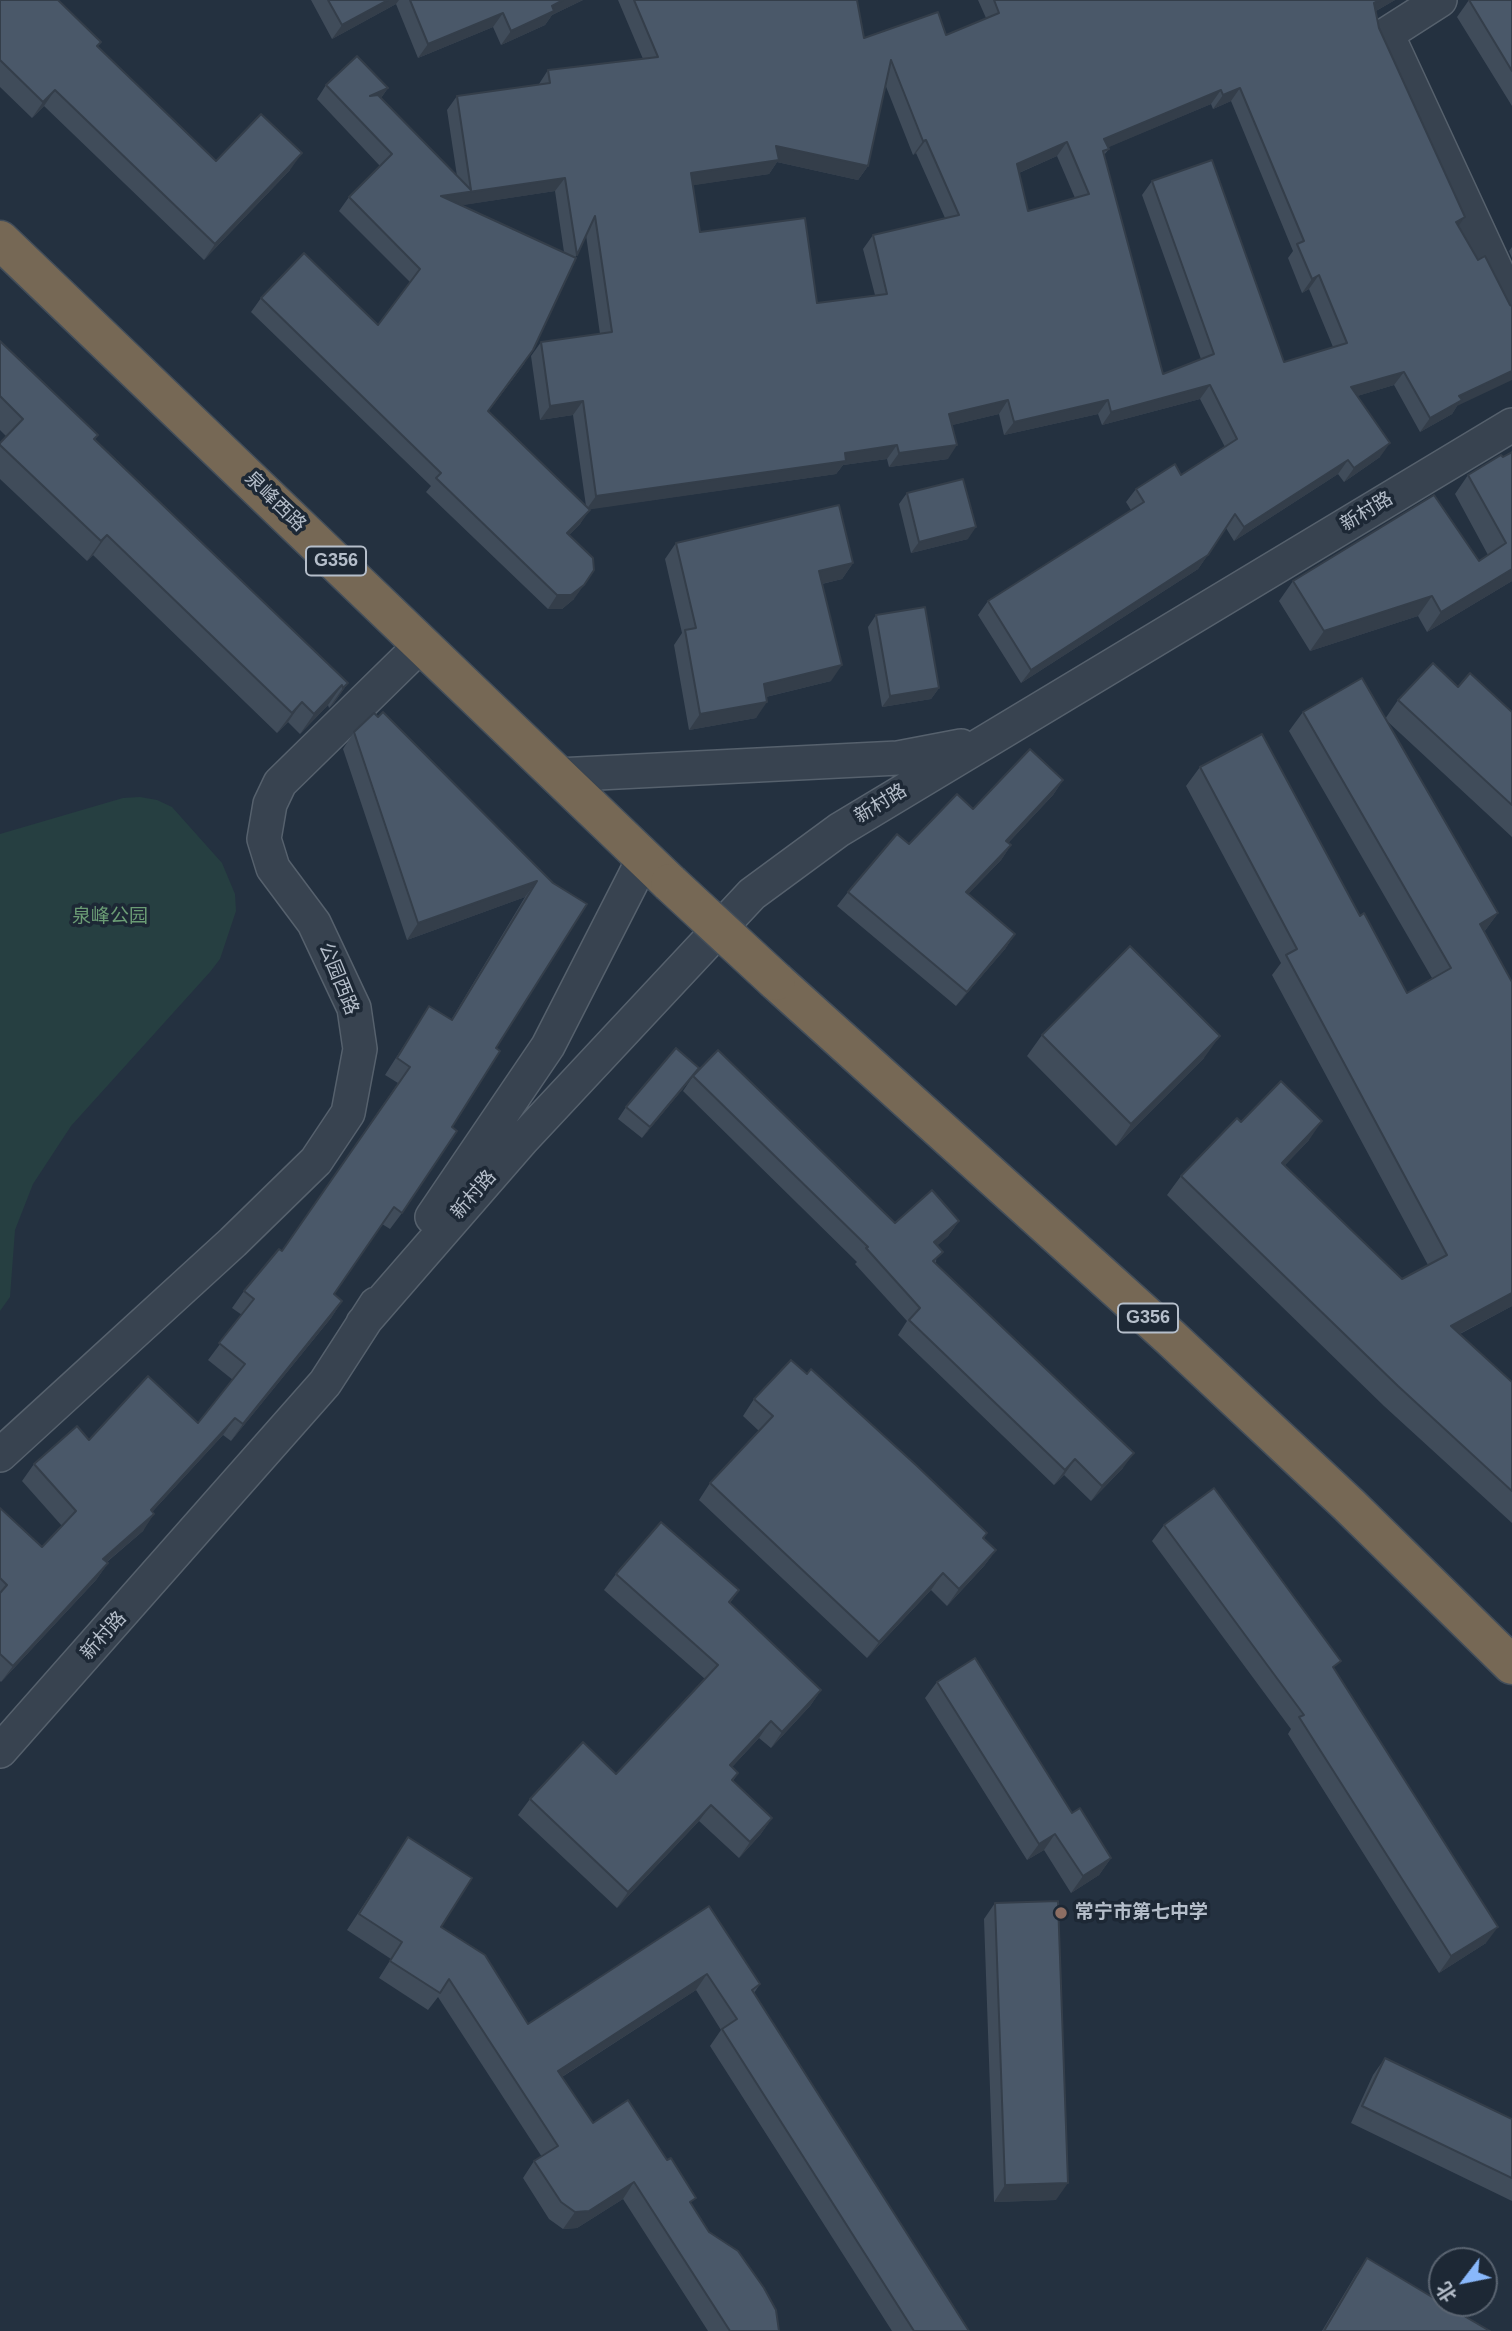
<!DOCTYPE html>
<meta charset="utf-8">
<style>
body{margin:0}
#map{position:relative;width:1512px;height:2331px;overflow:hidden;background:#243140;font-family:Arial,"Noto Sans SC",sans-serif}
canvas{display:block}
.north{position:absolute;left:1428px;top:2247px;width:70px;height:70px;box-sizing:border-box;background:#1d2835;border:2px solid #5a6471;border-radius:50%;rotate:238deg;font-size:19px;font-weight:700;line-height:28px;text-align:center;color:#b5beca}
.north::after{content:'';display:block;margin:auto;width:24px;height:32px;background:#89b8fb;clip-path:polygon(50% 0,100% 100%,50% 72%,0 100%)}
</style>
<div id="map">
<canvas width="1512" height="2331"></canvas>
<div class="north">北</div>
</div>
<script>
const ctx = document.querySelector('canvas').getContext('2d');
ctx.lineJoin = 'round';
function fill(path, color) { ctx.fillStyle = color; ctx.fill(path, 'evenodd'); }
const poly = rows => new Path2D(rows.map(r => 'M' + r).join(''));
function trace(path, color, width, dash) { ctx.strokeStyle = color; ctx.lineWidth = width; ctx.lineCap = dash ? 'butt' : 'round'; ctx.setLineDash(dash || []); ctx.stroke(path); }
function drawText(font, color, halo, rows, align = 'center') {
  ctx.font = font + ' Arial,"Noto Sans SC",sans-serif'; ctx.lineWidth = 7; ctx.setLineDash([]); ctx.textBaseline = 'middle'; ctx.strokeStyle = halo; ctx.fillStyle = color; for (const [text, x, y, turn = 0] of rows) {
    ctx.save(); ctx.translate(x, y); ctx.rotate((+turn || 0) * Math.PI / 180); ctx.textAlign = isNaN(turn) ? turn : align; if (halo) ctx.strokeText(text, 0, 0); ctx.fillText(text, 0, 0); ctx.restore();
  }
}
fill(poly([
 [140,797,157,800,172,807,222,863,235,894,236,911,220,959,210,972,71,1126,33,1184,15,1230,10,1297,0,1311,0,834,123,798]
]), '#263f41');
const minor = poly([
 [1440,0,1387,34,1512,304],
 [558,775,898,758,961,746],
 [432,1217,548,1046,644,858],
 [363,1323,523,1139,752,894,839,830,1512,425],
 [0,1455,233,1242,316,1161,348,1113,360,1049,354,1008,314,923,273,868,264,839,270,804,280,783,422,644],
 [0,1751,325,1383,376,1304]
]);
const highway = poly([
 [0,240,670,883],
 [776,981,1171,1338,1349,1505,1512,1665]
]);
trace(minor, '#56616d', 36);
trace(highway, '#434e5a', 41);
trace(minor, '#384350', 33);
trace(highway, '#766855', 38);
const highwayBridge = poly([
 [670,883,776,981]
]);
trace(highwayBridge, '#434e5a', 41, []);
trace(highwayBridge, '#766855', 38);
fill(poly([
 [0,0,98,47,216,161,290,170,204,260,44,106,32,118,0,87],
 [311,0,583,0,552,15,545,25,501,45,493,27,418,58,396,4,332,39],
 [618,0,857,0,864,38,946,35,986,18,978,0,1395,0,1376,11,1379,28,1465,217,1458,226,1457,406,1452,414,1420,432,1394,385,1357,396,1380,457,1344,482,1338,474,1234,541,1226,528,1198,569,1021,683,978,615,988,601,1131,510,1126,502,1136,489,1181,475,1225,447,1200,399,1102,425,1098,414,1004,435,999,414,952,425,948,459,889,467,887,459,843,465,836,474,589,509,580,524,569,535,574,599,562,609,548,609,426,492,431,486,251,312,261,298,378,325,410,282,339,211,349,197,380,166,317,99,326,85,388,88,381,98,457,176,447,110,457,96,539,84,548,70,643,59],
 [885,84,913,155,916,153,945,218,873,235,863,249,875,295,817,303,700,232,693,185,769,174,777,162,858,180,868,166],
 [1231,101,1293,251,1288,258,1302,293,1309,289,1333,347,1284,362,1152,181,1142,195,1201,359,1163,374,1104,155,1109,149,1108,147,1211,104,1213,109],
 [1057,156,1075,198,1028,211,1019,173],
 [555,191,564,252,462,205],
 [586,235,600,334,541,342,531,356,540,420,573,415,586,506,488,412,524,364],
 [1469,0,1512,0,1512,106,1457,17],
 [1512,247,1512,258,1509,251],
 [0,341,98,435,95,439,348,683,334,703,329,708,328,705,300,734,288,722,277,733,93,555,87,561,0,479,0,443,6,436,0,430],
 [1512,452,1512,581,1427,632,1418,616,1310,651,1279,601,1293,581,1479,561,1488,555,1455,494,1468,475],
 [907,493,968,539,911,553,899,504],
 [676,543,853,563,842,579,822,584,831,681,766,697,756,718,689,730,674,645,682,633,665,559],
 [876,615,939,688,931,699,882,707,868,627],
 [1458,687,1512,712,1512,837,1387,721,1498,913,1484,932,1512,982,1512,1306,1460,1334,1512,1382,1512,1523,1384,1406,1167,1195,1181,1176,1241,1122,1309,1140,1285,1165,1402,1279,1428,1265,1272,975,1281,963,1186,786,1200,767,1360,916,1407,993,1432,978,1289,731,1303,712,1385,719,1398,700],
 [354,732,553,883,496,1048,452,1127,402,1213,390,1229,382,1224,334,1294,342,1301,331,1318,231,1441,223,1435,152,1512,143,1531,107,1562,108,1563,96,1580,1,1682,0,1681,0,1508,42,1547,62,1526,22,1481,34,1464,89,1440,198,1423,233,1380,208,1360,242,1315,232,1308,244,1291,282,1251,398,1083,385,1075,429,1006,451,1020,525,897,407,940,343,749],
 [1063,780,1053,795,1008,843,1011,845,1001,860,968,894,1015,934,1005,949,956,1006,837,906,848,892,909,844,973,809],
 [1042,1035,1204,1058,1116,1146,1027,1056],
 [693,1076,895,1223,959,1221,948,1236,937,1245,936,1263,1123,1468,1091,1501,1064,1475,1054,1485,898,1335,907,1321,855,1264,857,1262,683,1091],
 [691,1079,642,1138,618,1119,626,1107],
 [807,1374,987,1533,984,1538,996,1550,984,1566,947,1606,931,1590,867,1658,699,1500,710,1483,759,1431,743,1416,754,1399],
 [1164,1525,1335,1670,1486,1943,1439,1973,1288,1734,1291,1729,1152,1541],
 [616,1574,739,1590,730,1603,821,1690,810,1706,771,1748,759,1738,732,1767,738,1773,733,1781,772,1818,760,1835,739,1858,699,1821,617,1908,518,1815,530,1799,616,1774,705,1679,604,1590],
 [937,1682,1072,1813,1111,1858,1099,1875,1071,1893,1044,1850,1027,1860,925,1698],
 [408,1837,441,1927,528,2024,709,1906,760,1984,754,1993,969,2331,892,2331,710,2046,721,2030,696,1990,562,2077,593,2123,692,2205,709,2232,779,2331,708,2331,623,2199,577,2228,563,2229,549,2219,523,2178,534,2161,542,2157,438,1997,428,2010,379,1978,391,1959,347,1930],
 [995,1903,1056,2200,994,2202,984,1919],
 [1385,2058,1512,2119,1512,2201,1351,2123,1373,2075],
 [1367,2258,1490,2331,1322,2331,1356,2274]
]), '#404c5a');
fill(poly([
 [388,0,399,0,396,4,332,39,342,25],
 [563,0,583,0,552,15,545,25,501,45,511,31,552,6],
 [1380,0,1395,0,1365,17,1374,3],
 [503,13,493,27,418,58,428,44],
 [388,88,378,102,370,96],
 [1240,88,1231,101,1213,109,1223,95],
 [55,90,44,106,32,118,43,102],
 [1221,90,1211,104,1095,153,1104,139],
 [926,140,916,153,913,155,923,141],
 [1067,142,1057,156,1007,178,1017,164],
 [776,146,868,166,858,180,777,162,769,174,682,187,691,173],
 [302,153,290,170,204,260,215,244],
 [565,178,555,191,431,210,441,196],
 [1465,217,1455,231,1456,222],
 [1319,275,1309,289,1302,293,1312,279],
 [1512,371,1512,380,1457,406,1452,414,1420,432,1430,418,1459,396],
 [1404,372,1394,385,1341,401,1351,387],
 [1210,385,1200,399,1102,425,1111,412],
 [1008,400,999,414,940,428,949,414],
 [1108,400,1098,414,1004,435,1014,422],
 [583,401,573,415,540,420,550,406],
 [1390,443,1380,457,1344,482,1354,468],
 [897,445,887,459,843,465,836,474,586,510,596,496,845,453],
 [957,445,948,459,889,467,899,453],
 [1348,460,1338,474,1234,541,1244,527],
 [590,510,580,524,557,547,567,533],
 [976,527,968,539,911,553,919,542],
 [107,535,93,555,87,561,101,541],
 [1208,555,1198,569,1021,683,1031,670],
 [853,563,842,579,808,587,819,571],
 [1512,569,1512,581,1427,632,1441,612],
 [584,585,574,599,562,609,548,609,557,595],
 [1432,596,1418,616,1310,651,1324,631],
 [842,665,831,681,753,700,764,684],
 [348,683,334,703,329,708,343,688],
 [342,685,328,705,300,734,314,714],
 [939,688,931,699,882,707,890,696],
 [302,702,288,722,277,733,292,713],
 [767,702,756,718,689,730,700,714],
 [1063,780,1053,795,996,856,1006,841],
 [1011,845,1001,860,956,907,966,892],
 [537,881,525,897,407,940,418,923],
 [1498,913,1484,932,1480,924],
 [1015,934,1005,949,956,1006,967,992],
 [1220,1036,1204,1058,1116,1146,1131,1124],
 [699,1068,691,1079,642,1138,650,1127],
 [1322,1121,1309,1140,1269,1182,1282,1163],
 [959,1221,948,1236,924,1258,934,1242],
 [1512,1293,1512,1306,1438,1345,1451,1326],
 [342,1301,331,1318,231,1441,243,1424],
 [235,1418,223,1435,139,1526,151,1510],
 [1134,1453,1123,1468,1091,1501,1102,1486],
 [1075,1459,1064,1475,1054,1485,1065,1470],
 [154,1514,143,1531,91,1575,103,1559],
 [996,1550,984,1566,947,1606,959,1589],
 [108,1563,96,1580,1,1682,13,1666],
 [943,1573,931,1590,867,1658,879,1642],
 [821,1690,810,1706,771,1748,782,1732],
 [771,1721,759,1738,719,1781,730,1765],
 [711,1805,699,1821,617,1908,628,1892],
 [772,1818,760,1835,739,1858,750,1842],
 [1055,1834,1044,1850,1027,1860,1039,1844],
 [1111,1858,1099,1875,1071,1893,1083,1876],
 [1498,1927,1486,1943,1439,1973,1451,1956],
 [707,1974,696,1990,546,2087,558,2071],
 [634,2182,623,2199,577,2228,563,2229,575,2212],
 [1068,2183,1056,2200,994,2202,1005,2185]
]), '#343e4a');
const building = poly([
 [0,0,58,0,101,42,97,46,216,161,261,114,302,153,215,244,55,90,43,102,0,60,0,0],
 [328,0,388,0,342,25,328,0],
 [410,0,563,0,552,6,554,11,511,31,503,13,428,44,410,0],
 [634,0,857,0,864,38,938,12,946,35,999,13,994,0,1380,0,1374,3,1379,28,1465,217,1456,222,1478,260,1485,256,1510,305,1512,306,1512,371,1459,396,1462,400,1430,418,1404,372,1351,387,1390,443,1354,468,1348,460,1244,527,1235,514,1208,555,1031,670,988,601,1144,502,1136,489,1175,464,1181,475,1237,439,1210,385,1111,412,1108,400,1014,422,1008,400,949,414,957,445,899,453,897,445,845,453,846,461,596,496,583,401,550,406,541,342,612,332,595,216,577,255,565,178,441,196,576,258,533,350,488,411,590,510,567,533,593,558,594,570,584,585,571,595,557,595,436,478,441,473,261,298,304,253,378,325,420,269,349,197,392,154,326,85,357,56,388,88,370,96,378,95,471,190,457,96,550,83,548,70,658,57,634,0],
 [891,60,923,141,926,140,959,215,873,235,887,294,817,303,805,218,700,232,691,173,779,160,776,146,868,166,891,60],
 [1240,88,1304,241,1297,244,1312,279,1319,275,1347,343,1284,362,1212,160,1152,181,1214,354,1163,374,1103,151,1109,149,1104,139,1221,90,1223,95,1240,88],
 [1067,142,1089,194,1028,211,1017,164,1067,142],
 [1469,0,1512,0,1512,71,1469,0],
 [0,341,98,435,94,439,348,683,343,688,342,685,314,714,302,702,292,713,107,535,101,541,0,445,0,443,23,419,0,396,0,341],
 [1512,452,1512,569,1441,612,1432,596,1324,631,1293,581,1434,495,1479,561,1506,543,1468,475,1501,455,1503,457,1512,452],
 [963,479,976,527,919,542,907,493,963,479],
 [839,505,853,563,819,571,842,665,764,684,767,702,700,714,685,630,696,628,676,543,839,505],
 [925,607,939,688,890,696,876,615,925,607],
 [1433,663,1458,687,1470,673,1512,712,1512,805,1398,700,1433,663],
 [1362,678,1498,913,1480,924,1512,982,1512,1293,1451,1326,1512,1382,1512,1491,1398,1386,1181,1176,1237,1118,1241,1122,1281,1081,1322,1121,1282,1163,1402,1279,1447,1255,1286,955,1297,949,1200,767,1262,734,1360,916,1364,913,1407,993,1451,968,1303,712,1362,678],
 [383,712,553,883,587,904,496,1048,500,1051,452,1127,457,1131,402,1213,394,1207,334,1294,342,1301,243,1424,235,1418,151,1510,154,1514,103,1559,108,1563,13,1666,0,1654,0,1593,7,1585,0,1578,0,1508,42,1547,76,1511,34,1464,77,1426,89,1440,148,1376,198,1423,245,1364,219,1343,254,1299,244,1291,279,1249,282,1251,410,1067,397,1058,429,1006,452,1020,537,881,418,923,354,732,374,713,378,717,383,712],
 [1030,749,1063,780,1006,841,1011,845,966,892,1015,934,967,992,848,892,897,834,909,844,957,794,973,809,1030,749],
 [1130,946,1220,1036,1131,1124,1042,1035,1130,946],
 [676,1048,699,1068,650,1127,626,1107,676,1048],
 [718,1050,895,1223,932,1190,959,1221,934,1242,943,1252,933,1261,1134,1453,1102,1486,1075,1459,1065,1470,909,1320,920,1308,866,1248,868,1247,693,1076,718,1050],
 [791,1360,807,1374,811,1369,917,1466,987,1533,983,1538,996,1550,959,1589,943,1573,879,1642,710,1483,773,1416,754,1399,791,1360],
 [1214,1488,1341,1661,1333,1667,1498,1927,1451,1956,1299,1717,1304,1715,1164,1525,1214,1488],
 [661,1522,739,1590,729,1602,821,1690,782,1732,771,1721,730,1765,738,1773,732,1780,772,1818,750,1842,711,1805,628,1892,530,1799,583,1742,616,1774,718,1665,616,1574,661,1522],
 [975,1658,1072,1813,1080,1808,1111,1858,1083,1876,1055,1834,1039,1844,937,1682,975,1658],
 [408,1837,472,1878,441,1927,485,1955,528,2024,709,1906,760,1984,752,1990,969,2331,914,2331,722,2029,737,2019,707,1974,558,2071,593,2123,628,2100,667,2160,671,2158,696,2198,690,2202,709,2232,738,2251,764,2288,776,2310,779,2331,730,2331,634,2182,589,2211,575,2212,561,2202,534,2161,558,2146,449,1979,440,1993,390,1961,402,1942,359,1914,408,1837],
 [1058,1901,1068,2183,1005,2185,995,1903,1058,1901],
 [1385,2058,1512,2119,1512,2178,1362,2106,1385,2058],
 [1367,2258,1442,2303,1490,2331,1324,2331,1367,2258]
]);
fill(building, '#4a5869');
trace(building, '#343e4a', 2);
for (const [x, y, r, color] of [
 [1061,1913,7,"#8d6e63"]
]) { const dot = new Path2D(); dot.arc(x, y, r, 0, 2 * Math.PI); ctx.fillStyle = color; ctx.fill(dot); trace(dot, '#1d2835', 2.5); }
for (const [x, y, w] of [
 [336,561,60],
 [1148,1318,60]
]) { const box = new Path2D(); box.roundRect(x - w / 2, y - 14.5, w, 29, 5); ctx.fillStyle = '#1d2835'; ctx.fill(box); trace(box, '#b5beca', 2); }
drawText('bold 18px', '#b5beca', null, [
 ["G356",336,561],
 ["G356",1148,1318]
]);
drawText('19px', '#b5beca', '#1d2835', [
 ["泉峰西路",275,502,44],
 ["新村路",1367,512,-31],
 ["新村路",881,804,-31],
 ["公园西路",338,979,68],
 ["新村路",474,1195,-49],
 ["新村路",104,1636,-48]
]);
drawText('19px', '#6b9c75', '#1d2835', [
 ["泉峰公园",110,917]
]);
drawText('bold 19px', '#b5beca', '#1d2835', [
 ["常宁市第七中学",1075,1913]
], 'left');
</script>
